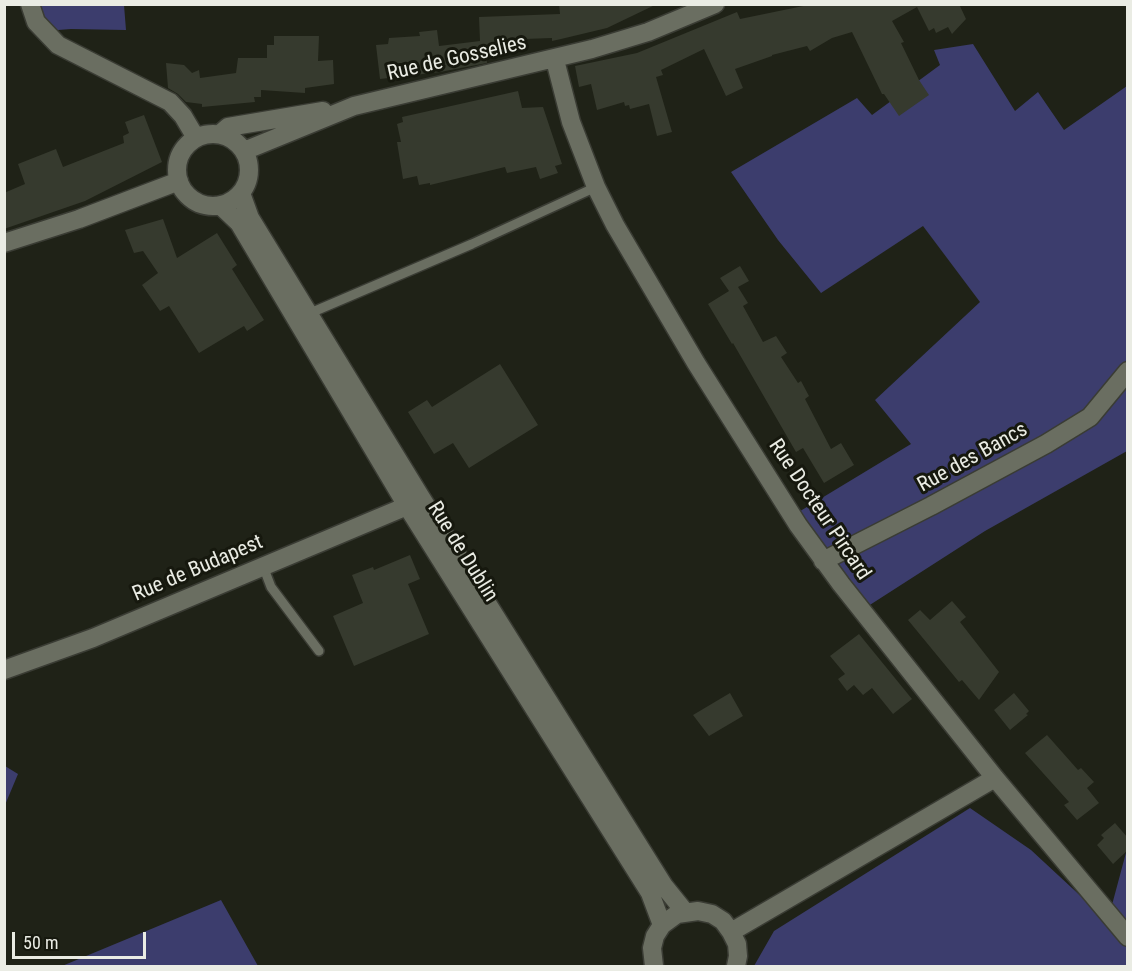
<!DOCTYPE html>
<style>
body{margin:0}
#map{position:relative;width:1132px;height:971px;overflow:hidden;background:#1f2217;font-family:"Roboto Condensed",sans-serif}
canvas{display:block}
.frame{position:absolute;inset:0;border:6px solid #eaece4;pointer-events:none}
.scale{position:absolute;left:12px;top:932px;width:134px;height:27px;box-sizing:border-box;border:3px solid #eaece4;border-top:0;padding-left:8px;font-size:18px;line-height:21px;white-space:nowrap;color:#eaece4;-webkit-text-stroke:4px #16180e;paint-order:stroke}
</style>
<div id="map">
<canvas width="1132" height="971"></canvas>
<div class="frame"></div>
<div class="scale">50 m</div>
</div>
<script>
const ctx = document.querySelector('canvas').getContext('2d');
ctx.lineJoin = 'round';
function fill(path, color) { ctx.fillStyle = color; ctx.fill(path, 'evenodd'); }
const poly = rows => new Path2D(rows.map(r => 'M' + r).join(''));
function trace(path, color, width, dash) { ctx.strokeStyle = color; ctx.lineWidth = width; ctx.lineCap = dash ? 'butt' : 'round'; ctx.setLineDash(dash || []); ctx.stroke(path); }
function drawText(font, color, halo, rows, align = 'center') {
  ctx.font = font + ' "Roboto Condensed",sans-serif'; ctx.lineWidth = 6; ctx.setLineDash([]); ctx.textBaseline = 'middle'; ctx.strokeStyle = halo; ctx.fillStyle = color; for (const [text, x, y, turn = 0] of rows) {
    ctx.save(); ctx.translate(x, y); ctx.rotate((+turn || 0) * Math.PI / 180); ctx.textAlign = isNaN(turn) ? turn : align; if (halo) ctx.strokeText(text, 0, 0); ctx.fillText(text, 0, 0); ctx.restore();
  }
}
fill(poly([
 [38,5,124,5,126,30,71,29,45,31],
 [973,44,1015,111,1038,92,1064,130,1127,86,1127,451,985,531,862,610,792,516,911,444,875,400,980,302,923,226,821,293,778,240,731,172,857,98,872,115,940,65,934,50],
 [5,766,18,774,5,805],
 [970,808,1031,850,1127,939,1127,966,754,966,774,931],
 [1127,849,1127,936,1109,916],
 [221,900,258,966,62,966]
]), '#3c3d6d');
fill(poly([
 [559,4,657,4,607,28,561,39,552,41,552,38,496,40,497,52,486,54,487,63,440,72,380,79,376,45,388,44,389,38,420,36,419,32,437,30,439,46,480,41,479,17,560,14],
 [813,4,959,4,966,19,952,34,948,27,936,33,934,28,929,31,917,7,892,21,904,42,901,43,919,80,929,95,899,116,884,94,882,94,852,32,832,38,810,51,807,46,772,55,772,56,735,69,743,88,726,96,704,49,661,70,663,75,656,77,672,132,657,136,649,104,630,109,629,105,625,106,624,102,597,110,591,84,579,87,575,66,637,53,737,12,740,19],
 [274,36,319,36,318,61,333,60,334,84,305,88,305,93,261,90,261,97,254,97,255,102,202,107,202,104,186,102,178,94,168,88,166,63,184,65,192,73,199,70,200,78,236,73,238,58,267,58,267,45,274,45],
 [518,91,522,108,543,107,562,164,555,166,558,173,540,179,536,167,507,173,505,167,430,185,430,183,419,185,417,176,403,179,397,142,401,142,397,124,403,122,402,117],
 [144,115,162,162,85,201,4,229,4,193,25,184,18,164,56,149,63,167,124,143,123,136,129,133,125,122],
 [163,219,177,258,217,233,237,265,232,269,264,320,247,331,244,326,199,353,169,306,160,311,142,285,158,273,143,251,134,253,125,230],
 [740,266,749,281,738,287,748,303,743,306,763,342,776,336,787,353,781,357,798,383,801,381,809,396,805,399,831,449,841,443,854,465,824,483,803,448,796,452,733,343,732,344,708,304,729,291,720,278],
 [500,364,538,425,469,468,453,443,434,454,408,412,427,400,432,407],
 [410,555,420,579,408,584,429,634,354,666,333,616,363,603,352,575,373,567,374,570],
 [952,601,966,617,960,622,999,672,979,700,962,680,959,682,908,620,920,610,930,620],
 [859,634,912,699,893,714,872,688,863,695,854,685,847,691,838,679,845,674,830,656],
 [730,693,743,716,709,736,693,715],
 [1014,693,1029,711,1026,714,1028,715,1010,730,994,710],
 [1047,735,1078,770,1081,768,1094,782,1087,788,1099,803,1077,820,1064,805,1069,802,1025,753],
 [1115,823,1128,838,1128,850,1113,864,1097,845,1104,838,1101,835]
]), '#363a2e');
const service = poly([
 [308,314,472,244,596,187],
 [263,566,271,587,319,651]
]);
const minor = poly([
 [30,4,36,22,58,45,170,102,183,116,196,138],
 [555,60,571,122,596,187,615,225,696,363,798,525,841,584,995,778,1128,937],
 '177 170a36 36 0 1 1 72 0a36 36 0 1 1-72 0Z',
 [220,134,228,127,323,111],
 [244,151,354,106,592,49,648,32,715,4],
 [241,193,250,218,420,496,664,886,685,912],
 [220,205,239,223,407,506,650,893,662,925],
 [4,243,79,219,179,181],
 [823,561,931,506,1046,444,1090,417,1128,371],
 [4,670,93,638,407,506],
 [731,932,995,778],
 [654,966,652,948,655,936,662,925,677,914,698,911,712,914,723,921,731,932,737,944,738,956,736,966]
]);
trace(service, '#3a3c34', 12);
trace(minor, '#3a3c34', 21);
trace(service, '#6a6e61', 9);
trace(minor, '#6a6e61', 18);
drawText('21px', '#eaece4', '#16180e', [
 ["Rue de Gosselies",457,59,-13],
 ["Rue des Bancs",973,458,-29],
 ["Rue Docteur Pircard",819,510,56],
 ["Rue de Dublin",462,552,58],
 ["Rue de Budapest",198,569,-23]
]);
</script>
